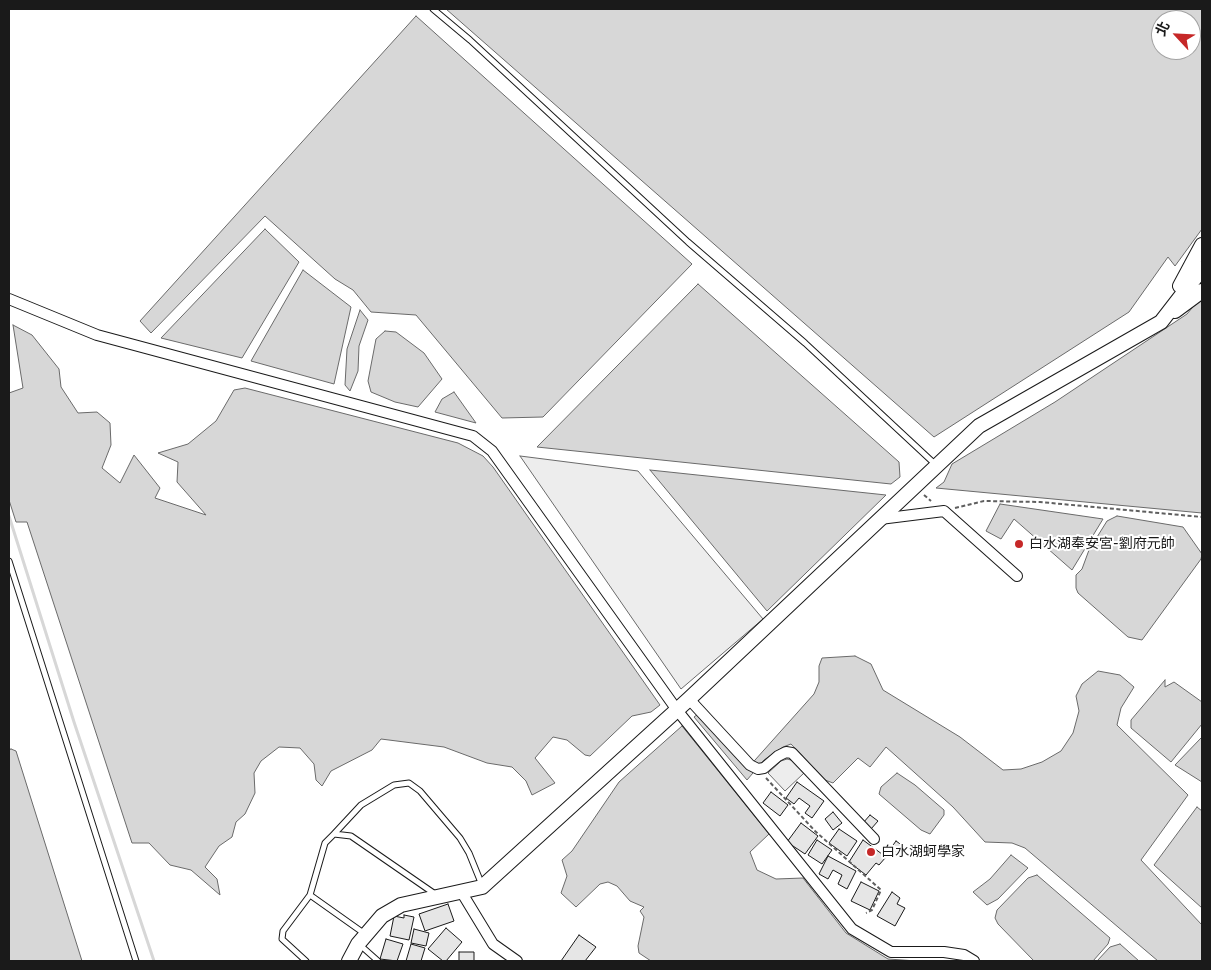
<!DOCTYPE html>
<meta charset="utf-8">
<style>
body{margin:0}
#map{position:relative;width:1211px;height:970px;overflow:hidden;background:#fff;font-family:"Fira Sans","Noto Sans TC",sans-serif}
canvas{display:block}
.frame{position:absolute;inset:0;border:10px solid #1a1a1a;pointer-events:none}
.north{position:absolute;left:1151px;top:10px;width:50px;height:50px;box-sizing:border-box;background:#fff;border:1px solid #a3a3a3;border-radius:50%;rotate:295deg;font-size:14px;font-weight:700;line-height:20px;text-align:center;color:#1a1a1a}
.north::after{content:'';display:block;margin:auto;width:18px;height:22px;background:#c62828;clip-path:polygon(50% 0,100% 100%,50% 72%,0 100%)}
</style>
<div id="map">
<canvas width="1211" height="970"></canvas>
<div class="frame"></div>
<div class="north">北</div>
</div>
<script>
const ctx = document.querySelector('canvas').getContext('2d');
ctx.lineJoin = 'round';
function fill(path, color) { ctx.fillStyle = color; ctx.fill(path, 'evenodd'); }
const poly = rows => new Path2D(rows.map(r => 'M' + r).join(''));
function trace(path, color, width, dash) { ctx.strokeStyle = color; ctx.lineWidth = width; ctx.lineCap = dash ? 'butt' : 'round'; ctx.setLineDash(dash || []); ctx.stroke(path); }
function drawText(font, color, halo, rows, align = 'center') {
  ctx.font = font + ' "Fira Sans","Noto Sans TC",sans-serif'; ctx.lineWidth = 4; ctx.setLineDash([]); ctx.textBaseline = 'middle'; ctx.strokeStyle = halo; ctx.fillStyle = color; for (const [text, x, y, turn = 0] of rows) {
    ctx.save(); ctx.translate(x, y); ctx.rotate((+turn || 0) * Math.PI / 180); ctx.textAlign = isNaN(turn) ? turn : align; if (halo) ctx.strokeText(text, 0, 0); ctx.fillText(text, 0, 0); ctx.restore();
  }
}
const green = poly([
 [520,456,638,471,763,619,681,689,520,456],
 [787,759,791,760,804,773,785,791,768,773,781,761,787,759]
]);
fill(green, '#ededed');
trace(green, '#6a6a6a', 1);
const water = poly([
 [446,9,1202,9,1202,229,1175,266,1168,257,1129,312,934,437,446,9],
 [1161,20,1191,20,1191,50,1161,50,1161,20],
 [416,16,692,264,543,417,502,418,416,315,371,312,353,290,335,279,265,216,151,333,140,321,416,16],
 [265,229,299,262,242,358,161,338,265,229],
 [303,270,351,307,334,384,251,361,303,270],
 [698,284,899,462,900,477,891,484,537,447,698,284],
 [1202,296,1202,513,936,488,944,482,952,464,1055,402,1187,314,1202,296],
 [360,310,368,320,359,346,358,371,350,391,345,385,347,349,360,310],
 [13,325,32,335,59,369,61,387,78,413,97,412,110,423,111,445,102,468,120,483,134,455,160,488,155,498,206,515,177,482,178,462,158,453,188,444,216,421,234,390,245,388,458,443,483,456,493,467,660,705,651,712,632,716,590,756,585,755,567,740,553,737,535,758,555,783,532,795,526,781,512,767,487,763,444,747,381,739,372,750,331,771,322,786,316,780,314,764,300,748,279,747,261,761,254,773,255,793,245,814,236,822,232,837,219,846,205,867,217,879,220,895,191,870,170,865,149,843,132,843,27,522,16,522,9,500,9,393,23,388,13,325],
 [385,331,396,332,424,353,442,379,418,407,395,402,371,392,368,381,376,339,385,331],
 [454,392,476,423,435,412,442,399,454,392],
 [650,470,886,495,767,611,650,470],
 [1000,504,1103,519,1072,570,1014,519,1001,539,986,531,1000,504],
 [1117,516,1183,527,1202,554,1201,559,1142,640,1128,637,1078,593,1076,588,1076,575,1082,569,1089,550,1107,521,1117,516],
 [855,656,871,664,883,690,960,737,1003,770,1021,769,1042,762,1061,751,1073,733,1079,711,1076,696,1082,684,1098,671,1120,675,1134,687,1121,708,1117,725,1188,795,1141,860,1202,925,1202,961,1158,961,1025,848,1012,843,985,842,953,807,886,747,870,767,858,758,833,783,825,780,791,744,783,747,764,760,747,780,694,717,698,714,747,769,814,694,819,682,819,666,822,658,855,656],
 [1165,680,1165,687,1174,682,1202,702,1202,724,1171,762,1131,728,1131,720,1165,680],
 [682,726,769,834,750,852,757,870,776,879,803,878,846,933,888,959,917,961,651,961,639,953,638,946,644,917,640,911,644,907,630,901,617,886,608,882,600,884,576,907,561,893,567,876,562,860,572,851,619,782,682,726],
 [1202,737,1202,782,1175,765,1202,737],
 [11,749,16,751,82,961,9,961,9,750,11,749],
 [897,773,915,785,944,810,944,815,930,834,921,830,879,794,881,787,897,773],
 [1197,807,1202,811,1202,908,1154,865,1197,807],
 [1011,855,1028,868,998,899,987,905,973,892,990,879,1011,855],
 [1037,875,1110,938,1108,944,1093,961,1034,961,998,924,995,918,997,910,1028,878,1037,875],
 [1120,944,1139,961,1097,961,1110,947,1120,944]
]);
fill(water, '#d7d7d7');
trace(water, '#6a6a6a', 1);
trace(poly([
 [9,516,74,722,154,961]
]), '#d7d7d7', 3);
const building = poly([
 [797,782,824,801,812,818,805,813,810,806,799,798,794,804,786,798,797,782],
 [771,792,788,805,780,816,763,803,771,792],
 [833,812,842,823,833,830,825,819,833,812],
 [870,815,878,821,871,829,863,823,870,815],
 [801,823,818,836,805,854,787,842,801,823],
 [839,829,857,841,847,856,829,843,839,829],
 [817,840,832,850,822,864,808,855,817,840],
 [863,840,886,857,879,865,876,863,866,875,849,862,863,840],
 [896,841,903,846,895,857,888,852,896,841],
 [828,856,856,871,847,889,838,884,842,875,833,870,828,879,819,874,828,856],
 [861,882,879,891,870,910,851,901,861,882],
 [892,892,900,898,897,904,905,908,895,926,877,916,892,892],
 [448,904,454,921,425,931,419,914,448,904],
 [404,915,414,917,409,940,390,936,394,916,404,918,404,915],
 [446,928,462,942,446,961,443,961,428,949,446,928],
 [414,929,429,933,426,946,411,943,414,929],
 [579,935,596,947,585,961,561,961,579,935],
 [386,939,403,944,397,961,380,959,386,939],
 [411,944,425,948,421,961,406,961,411,944],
 [459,952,474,952,474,961,459,961,459,952]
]);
fill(building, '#e6e6e6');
trace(building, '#1a1a1a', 1);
const lane = poly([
 [433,9,470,40,688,242,805,343,936,465],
 [9,561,136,961],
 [334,834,361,805,394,785,409,783,420,791,460,838,469,853,482,885],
 [365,934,310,895,325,843,334,834,351,836,435,894],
 [360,945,378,961],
 [306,961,282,939,283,931,310,895]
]);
const street = poly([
 [9,299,97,335,473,436,492,451,677,710,852,929,891,952,944,952,964,955,974,961],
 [880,519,944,511,1017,576],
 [689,699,750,765,758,769,764,768,778,756,786,752,792,753,874,839],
 [462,893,493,944,517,961]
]);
const secondary = poly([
 [1180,286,1202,245],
 [1175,311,1202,291],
 [349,961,358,944,382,916,401,905,482,887,689,699,979,426,1161,322,1202,269]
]);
trace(lane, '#1a1a1a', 7);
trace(street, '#1a1a1a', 12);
trace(secondary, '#1a1a1a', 16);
trace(poly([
 [924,495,931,501],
 [955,508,984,501,1040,502,1202,517],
 [766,778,815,831,881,890,872,910,866,913]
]), '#5f5f5f', 2, [4, 2.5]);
trace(lane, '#fff', 5);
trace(street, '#fff', 10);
trace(secondary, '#fff', 14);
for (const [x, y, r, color] of [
 [1019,544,5,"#c62828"],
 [871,852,5,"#c62828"]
]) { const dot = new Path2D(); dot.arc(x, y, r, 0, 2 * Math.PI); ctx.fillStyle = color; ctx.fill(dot); trace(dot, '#fff', 2); }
drawText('14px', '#1a1a1a', '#fff', [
 ["白水湖奉安宮-劉府元帥",1029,544],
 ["白水湖蚵學家",881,852]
], 'left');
</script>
